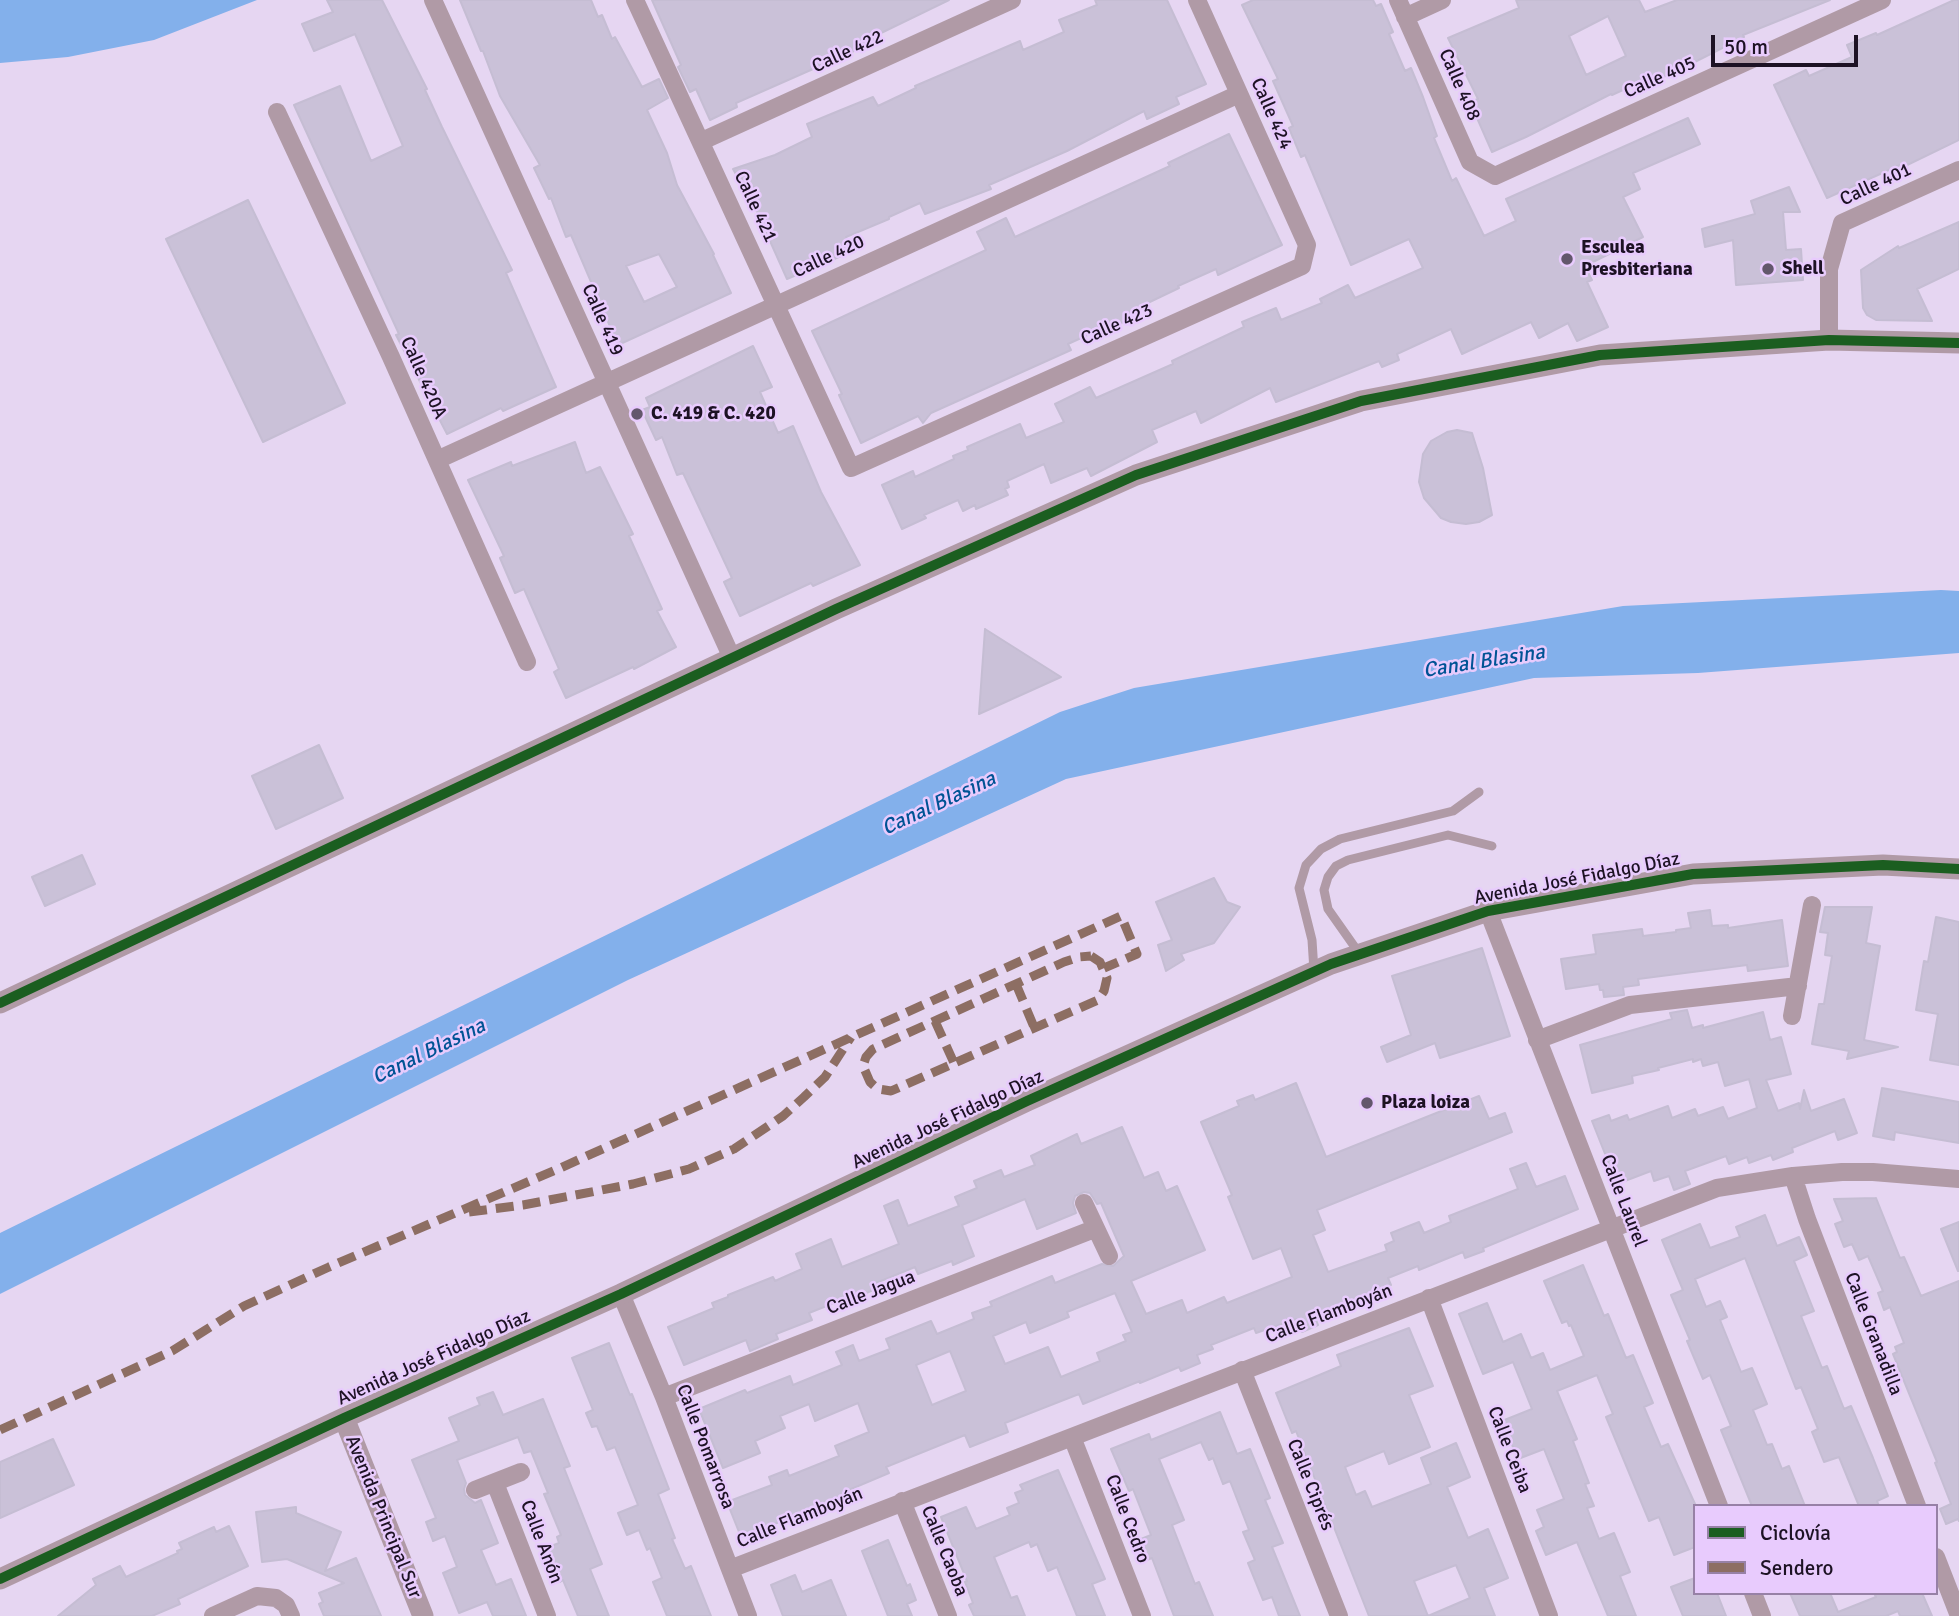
<!DOCTYPE html>
<meta charset="utf-8">
<style>
body{margin:0}
#map{position:relative;width:1959px;height:1616px;overflow:hidden;background:#e6d6f2;font-family:Signika,sans-serif}
canvas{display:block}
.legend{position:absolute;left:1693px;top:1504px;width:245px;height:91px;box-sizing:border-box;background:#e8cbfd;border:2px solid #9781a6;margin:0;padding:9px 12px;list-style:none;font-size:21px;color:#1d1224}
.legend li{display:flex;align-items:center;gap:14px;height:35px}
.legend b{width:35px;border:2px solid #9781a6}
.scale{position:absolute;left:1711px;top:35px;width:147px;height:32px;box-sizing:border-box;border:4px solid #1d1224;border-top:0;padding-left:9px;font-size:21px;line-height:24px;white-space:nowrap;color:#1d1224;-webkit-text-stroke:5px #e8cbfd;paint-order:stroke}
</style>
<div id="map">
<canvas width="1959" height="1616"></canvas>
<ul class="legend">
<li><b style="height:9px;background:#1b5e20"></b>Ciclovía</li>
<li><b style="height:9px;background:#8d6e63"></b>Sendero</li>
</ul>
<div class="scale">50 m</div>
</div>
<script>
const ctx = document.querySelector('canvas').getContext('2d');
ctx.lineJoin = 'round';
function fill(path, color) { ctx.fillStyle = color; ctx.fill(path, 'evenodd'); }
const poly = rows => new Path2D(rows.map(r => 'M' + r).join(''));
function trace(path, color, width, dash) { ctx.strokeStyle = color; ctx.lineWidth = width; ctx.lineCap = dash ? 'butt' : 'round'; ctx.setLineDash(dash || []); ctx.stroke(path); }
function drawText(font, color, halo, rows, align = 'center') {
  ctx.font = font + ' Signika,sans-serif'; ctx.lineWidth = 5; ctx.setLineDash([]); ctx.textBaseline = 'middle'; ctx.strokeStyle = halo; ctx.fillStyle = color; for (const [text, x, y, turn = 0] of rows) {
    ctx.save(); ctx.translate(x, y); ctx.rotate((+turn || 0) * Math.PI / 180); ctx.textAlign = isNaN(turn) ? turn : align; if (halo) ctx.strokeText(text, 0, 0); ctx.fillText(text, 0, 0); ctx.restore();
  }
}
fill(poly([
 [0,0,257,0,154,40,68,57,0,63],
 [1941,590,1959,591,1959,653,1698,673,1534,678,1066,779,628,980,0,1294,0,1233,1060,712,1134,688,1623,606]
]), '#83b0eb');
const building = poly([
 [327,0,382,0,427,89,425,90,442,127,512,270,506,273,556,387,503,411,501,408,447,434,396,335,399,334,294,105,340,86,371,161,403,146,355,34,314,51,302,24,333,12,327,0],
 [460,0,591,0,598,17,602,15,612,39,615,37,642,87,659,79,668,98,647,110,667,153,677,185,714,254,713,255,731,293,618,345,571,235,566,237,551,198,549,199,534,168,540,165,500,96,483,51,481,51,460,0],
 [659,254,677,287,644,302,626,266,659,254],
 [652,0,949,0,879,34,881,39,736,103,737,107,710,120,696,89,690,92,678,67,681,65,652,0],
 [1095,0,1167,0,1206,84,1176,97,1179,104,1147,119,1144,111,1067,151,989,185,991,189,925,214,920,203,889,217,889,219,846,237,853,251,787,279,757,212,733,169,775,155,812,137,807,124,836,112,873,97,878,106,916,88,915,86,1020,41,1023,50,1064,32,1059,20,1097,5,1095,0],
 [1253,0,1373,0,1376,6,1381,4,1393,32,1389,34,1405,71,1411,68,1423,97,1437,136,1434,138,1452,181,1456,178,1484,236,1516,221,1506,199,1688,118,1700,144,1633,173,1640,189,1623,197,1643,237,1585,266,1592,280,1587,282,1608,327,1577,341,1568,323,1539,338,1531,322,1462,354,1451,329,1397,354,1399,360,1382,367,1379,361,1276,402,1270,388,1201,423,1196,411,1152,430,1157,442,1091,476,1087,468,1051,483,1044,464,1007,481,1009,487,1005,489,1008,495,976,509,975,505,963,511,958,500,924,515,926,518,902,529,882,485,913,471,915,477,954,459,953,456,968,450,967,447,1020,424,1026,438,1064,422,1055,404,1090,387,1096,398,1173,364,1172,361,1244,327,1242,322,1276,308,1281,320,1322,303,1320,299,1348,285,1355,298,1423,268,1409,239,1351,265,1305,155,1301,157,1289,128,1293,126,1273,81,1278,79,1242,5,1253,0],
 [1516,0,1639,0,1645,12,1677,0,1830,0,1743,35,1744,37,1677,71,1640,87,1638,83,1612,95,1611,94,1526,137,1492,152,1470,102,1478,99,1448,38,1519,8,1516,0],
 [1608,16,1626,56,1586,75,1569,36,1608,16],
 [1954,0,1959,0,1959,140,1901,168,1900,165,1827,198,1774,85,1806,70,1809,76,1852,57,1847,45,1876,33,1877,35,1954,0],
 [1229,134,1282,245,1218,275,1216,269,1178,286,1179,288,1133,310,1136,316,1119,324,1118,321,1068,344,1071,350,931,413,923,423,918,416,861,443,839,395,842,394,812,331,986,250,977,232,1006,218,1015,237,1170,166,1168,163,1229,134],
 [1789,187,1800,212,1783,212,1786,250,1801,249,1803,280,1736,285,1733,240,1705,247,1702,229,1755,214,1751,201,1789,187],
 [248,200,345,403,263,442,166,239,248,200],
 [1959,222,1959,269,1917,289,1932,321,1876,320,1867,315,1863,308,1861,270,1898,246,1899,248,1959,222],
 [753,346,772,387,760,392,778,433,793,426,821,492,860,565,813,586,811,583,740,616,724,582,732,578,683,473,677,475,662,437,656,440,642,410,650,407,646,398,753,346],
 [1457,430,1472,433,1483,468,1492,515,1479,522,1466,524,1451,522,1441,518,1424,498,1419,482,1423,454,1431,441,1447,432,1457,430],
 [575,442,586,473,600,467,633,534,629,536,662,609,657,611,676,647,634,669,633,667,566,698,554,672,559,669,524,589,515,593,500,558,504,556,468,480,511,462,512,466,575,442],
 [985,629,1061,677,979,714,985,629],
 [319,745,343,798,276,829,252,776,319,745],
 [82,855,95,884,45,906,32,877,82,855],
 [1214,878,1227,902,1240,907,1214,943,1181,954,1184,960,1166,971,1158,945,1172,940,1156,902,1214,878],
 [1825,907,1872,907,1866,943,1880,946,1864,1040,1898,1047,1847,1059,1849,1051,1812,1044,1819,1004,1824,1004,1832,956,1825,955,1828,933,1820,932,1825,907],
 [1710,910,1712,926,1728,925,1728,928,1782,920,1788,966,1748,971,1747,965,1638,979,1639,985,1623,987,1624,995,1604,997,1603,990,1600,990,1599,984,1566,989,1561,959,1596,954,1593,935,1642,929,1643,936,1676,932,1676,930,1691,928,1688,913,1710,910],
 [1936,917,1959,922,1959,1065,1930,1060,1938,1014,1916,1010,1924,961,1928,962,1936,917],
 [1482,948,1510,1036,1440,1058,1435,1043,1387,1062,1381,1047,1411,1035,1392,976,1482,948],
 [1687,1010,1692,1028,1703,1025,1703,1028,1763,1012,1770,1040,1781,1037,1791,1074,1766,1080,1778,1111,1799,1103,1800,1109,1804,1090,1811,1111,1844,1099,1857,1133,1838,1140,1835,1131,1792,1148,1793,1152,1773,1160,1771,1155,1749,1163,1747,1157,1729,1164,1726,1156,1685,1171,1690,1184,1674,1190,1669,1176,1654,1181,1651,1171,1617,1184,1592,1121,1609,1115,1611,1121,1627,1115,1629,1120,1668,1106,1672,1118,1695,1109,1698,1116,1723,1107,1728,1119,1757,1108,1749,1079,1725,1086,1718,1062,1703,1066,1701,1059,1693,1062,1693,1059,1658,1068,1659,1070,1632,1076,1633,1083,1592,1093,1580,1045,1672,1019,1670,1013,1687,1010],
 [1296,1083,1326,1157,1479,1096,1489,1119,1505,1113,1512,1132,1317,1210,1325,1230,1313,1235,1328,1272,1387,1251,1385,1245,1394,1241,1391,1233,1419,1222,1424,1233,1451,1222,1449,1216,1518,1189,1510,1169,1526,1163,1536,1187,1565,1176,1578,1209,1483,1248,1484,1251,1465,1258,1463,1252,1419,1270,1418,1266,1388,1278,1391,1285,1314,1314,1318,1325,1302,1332,1296,1319,1256,1333,1254,1328,1211,1345,1213,1349,1197,1355,1200,1363,1181,1371,1179,1367,1140,1383,1140,1381,1083,1404,1079,1394,1005,1423,1008,1432,970,1447,965,1435,886,1467,889,1473,844,1492,846,1496,741,1537,727,1502,772,1485,769,1477,787,1470,789,1476,839,1456,835,1446,869,1432,858,1403,815,1421,809,1404,780,1416,785,1428,755,1441,760,1453,723,1468,699,1409,745,1390,747,1393,790,1376,793,1385,842,1365,836,1352,853,1345,859,1361,890,1349,886,1339,931,1321,937,1334,974,1319,972,1313,992,1306,990,1302,1052,1276,1055,1283,1102,1264,1113,1266,1124,1256,1101,1203,1097,1204,1090,1193,1084,1192,1075,1196,1073,1203,1076,1213,1037,1229,1025,1199,962,1225,974,1256,953,1265,952,1261,918,1274,915,1267,876,1283,878,1288,845,1302,844,1299,809,1313,812,1320,776,1334,778,1339,750,1351,746,1340,684,1365,668,1327,714,1308,712,1303,728,1297,728,1295,773,1277,775,1281,802,1269,796,1254,831,1239,842,1267,899,1244,884,1206,898,1200,908,1226,959,1206,955,1197,977,1188,974,1181,1001,1170,1004,1177,1035,1165,1031,1156,1077,1134,1081,1144,1122,1127,1144,1178,1158,1172,1166,1191,1177,1186,1205,1250,1131,1281,1146,1314,1182,1300,1187,1313,1224,1297,1227,1303,1292,1277,1281,1248,1253,1259,1228,1197,1232,1195,1201,1122,1239,1106,1237,1101,1253,1095,1255,1100,1296,1083],
 [1115,1293,1132,1332,1123,1335,1126,1341,1097,1353,1100,1361,1061,1377,1048,1347,1005,1364,993,1336,1026,1322,1030,1333,1069,1317,1067,1312,1115,1293],
 [950,1351,966,1391,932,1405,916,1365,950,1351],
 [1882,1088,1959,1102,1959,1143,1895,1132,1894,1140,1873,1136,1882,1088],
 [1876,1198,1900,1258,1904,1257,1921,1296,1959,1281,1959,1521,1958,1519,1946,1524,1940,1509,1951,1504,1935,1463,1937,1462,1893,1354,1897,1352,1895,1347,1904,1343,1890,1307,1884,1310,1878,1293,1883,1291,1868,1256,1859,1260,1852,1244,1844,1247,1835,1224,1843,1221,1834,1199,1876,1198],
 [1765,1215,1777,1246,1799,1237,1807,1255,1794,1261,1814,1311,1801,1316,1822,1368,1827,1366,1844,1409,1851,1406,1873,1458,1888,1496,1877,1501,1879,1506,1859,1506,1839,1457,1824,1462,1812,1432,1818,1429,1801,1387,1796,1389,1745,1258,1695,1279,1706,1307,1720,1301,1727,1317,1720,1320,1741,1372,1752,1368,1767,1404,1753,1410,1767,1445,1772,1444,1782,1469,1789,1466,1805,1506,1752,1506,1721,1430,1731,1426,1710,1375,1703,1379,1687,1341,1690,1340,1671,1295,1683,1290,1662,1240,1700,1224,1710,1248,1740,1237,1736,1227,1765,1215],
 [1959,1222,1959,1271,1958,1271,1941,1229,1959,1222],
 [1583,1265,1604,1316,1608,1314,1626,1358,1633,1355,1653,1403,1644,1407,1661,1447,1668,1444,1695,1504,1695,1547,1674,1555,1659,1517,1649,1521,1642,1504,1606,1417,1613,1414,1597,1375,1557,1391,1577,1439,1573,1441,1589,1483,1585,1484,1594,1506,1587,1508,1599,1539,1614,1533,1630,1572,1620,1576,1636,1616,1608,1616,1577,1542,1546,1555,1536,1531,1544,1527,1537,1510,1564,1499,1544,1449,1518,1459,1502,1421,1532,1409,1513,1362,1483,1374,1459,1314,1487,1303,1503,1342,1521,1334,1531,1358,1543,1353,1550,1370,1584,1356,1571,1325,1569,1326,1567,1321,1562,1323,1544,1281,1583,1265],
 [1409,1328,1433,1386,1409,1395,1430,1447,1389,1464,1384,1451,1345,1467,1356,1495,1365,1491,1372,1507,1431,1484,1421,1458,1456,1443,1470,1477,1447,1487,1468,1538,1488,1529,1508,1578,1484,1588,1495,1616,1428,1616,1470,1598,1456,1565,1414,1581,1428,1616,1369,1616,1296,1431,1292,1433,1276,1393,1341,1366,1337,1355,1409,1328],
 [609,1343,630,1395,632,1394,669,1489,658,1494,675,1538,672,1539,685,1569,691,1566,711,1616,667,1616,653,1582,662,1578,650,1548,647,1550,639,1530,627,1535,618,1513,638,1505,615,1447,607,1450,597,1426,592,1427,586,1413,593,1410,572,1358,609,1343],
 [493,1392,503,1415,543,1399,570,1466,564,1468,602,1564,590,1569,609,1616,578,1616,563,1580,560,1582,546,1548,559,1543,557,1537,561,1535,544,1494,548,1493,531,1451,524,1453,518,1437,457,1460,466,1483,464,1489,465,1495,475,1503,481,1500,498,1543,481,1550,496,1585,511,1579,526,1616,493,1616,487,1602,459,1613,443,1573,457,1567,445,1536,433,1541,426,1522,436,1518,412,1460,459,1441,449,1418,480,1405,477,1398,493,1392],
 [1220,1412,1237,1454,1250,1449,1270,1498,1265,1500,1283,1543,1272,1547,1300,1616,1279,1616,1272,1597,1263,1600,1248,1563,1255,1560,1243,1532,1249,1530,1230,1481,1223,1484,1213,1458,1209,1460,1201,1442,1159,1459,1184,1520,1172,1525,1195,1584,1199,1582,1213,1616,1174,1616,1152,1558,1144,1561,1136,1541,1151,1535,1133,1489,1129,1491,1111,1449,1149,1434,1151,1440,1220,1412],
 [53,1439,74,1485,0,1518,0,1462,53,1439],
 [1058,1470,1105,1579,1092,1584,1105,1616,1077,1616,1057,1567,1048,1571,1037,1544,1031,1547,1029,1542,994,1557,1011,1598,1017,1596,1025,1616,974,1616,969,1605,973,1603,965,1582,967,1581,941,1517,966,1507,976,1529,1010,1515,1007,1508,1019,1503,1015,1493,1023,1490,1020,1485,1058,1470],
 [296,1507,296,1513,341,1532,325,1571,356,1558,381,1616,324,1616,319,1604,323,1602,319,1593,344,1583,287,1559,262,1562,256,1512,296,1507],
 [229,1526,248,1566,178,1599,180,1604,152,1616,58,1616,96,1585,93,1579,120,1566,126,1577,178,1553,177,1551,182,1549,179,1543,214,1527,216,1532,229,1526],
 [888,1540,907,1586,910,1584,916,1600,907,1604,912,1616,888,1616,862,1551,888,1540],
 [795,1575,802,1592,831,1580,846,1616,783,1616,771,1585,795,1575],
 [1695,1578,1695,1593,1717,1593,1726,1616,1683,1616,1671,1587,1695,1578],
 [1790,1593,1830,1593,1838,1612,1876,1597,1874,1593,1922,1593,1932,1616,1900,1616,1898,1611,1886,1616,1800,1616,1790,1593]
]);
fill(building, '#cac1d8');
trace(building, '#c5bdd3', 2);
trace(poly([
 [1359,953,1328,909,1324,890,1328,877,1336,866,1348,860,1448,835,1492,846],
 [1314,971,1312,940,1299,888,1306,865,1321,849,1340,839,1453,811,1479,792]
]), '#b09aa6', 9);
trace(poly([
 [433,0,732,658],
 [635,0,851,468,1302,266,1307,245,1197,0],
 [1398,0,1470,162,1495,176,1882,0],
 [1405,17,1442,0],
 [277,112,391,357,527,662],
 [702,141,1012,0],
 [1829,340,1829,269,1842,223,1959,170],
 [437,460,1239,94],
 [1488,911,1719,1506],
 [1792,1016,1812,905],
 [1537,1040,1630,1005,1798,986],
 [1793,1176,1807,1219,1917,1506],
 [1084,1203,1109,1256],
 [621,1294,664,1397,748,1616],
 [1429,1298,1549,1616],
 [1242,1370,1339,1616],
 [664,1397,1094,1229],
 [1072,1437,1142,1616],
 [495,1483,547,1616],
 [475,1490,521,1472],
 [902,1501,948,1616],
 [1936,1557,1959,1616],
 [730,1569,1717,1188,1793,1176,1842,1172,1873,1172,1959,1179],
 [1753,1593,1762,1616],
 [213,1616,257,1596,276,1598,286,1605,291,1616]
]), '#b09aa6', 18);
trace(poly([
 [0,1003,836,609,1136,475,1361,401,1600,355,1829,340,1959,343],
 [344,1418,423,1616],
 [0,1579,344,1418,621,1294,1027,1101,1331,964,1488,911,1693,874,1883,865,1959,869]
]), '#b09aa6', 21);
trace(poly([
 [1091,956,1100,962,1107,978,1104,991,1098,1000,891,1091,878,1089,870,1082,863,1066,866,1057,873,1049,1064,962,1079,957,1091,956],
 [1016,984,1034,1027],
 [935,1021,954,1063],
 [469,1212,523,1205,633,1184,689,1169,734,1149,783,1116,804,1097,825,1077,851,1037],
 [0,1430,172,1351,244,1306,329,1267,558,1169,1121,916,1137,954,1104,968]
]), '#8d6e63', 9, [18, 9]);
trace(poly([
 [0,1003,836,609,1136,475,1361,401,1600,355,1829,340,1959,343],
 [0,1579,344,1418,621,1294,1027,1101,1331,964,1488,911,1693,874,1883,865,1959,869]
]), '#1b5e20', 10);
for (const [x, y, r, color] of [
 [1567,259,7,"#63576c"],
 [1768,269,7,"#63576c"],
 [637,414,7,"#63576c"],
 [1367,1103,7,"#63576c"]
]) { const dot = new Path2D(); dot.arc(x, y, r, 0, 2 * Math.PI); ctx.fillStyle = color; ctx.fill(dot); trace(dot, '#e8cbfd', 2.5); }
drawText('19px', '#1d1224', '#e8cbfd', [
 ["Calle 422",848,52,-25],
 ["Calle 405",1660,78,-24],
 ["Calle 408",1459,85,66],
 ["Calle 424",1271,114,66],
 ["Calle 401",1876,185,-25],
 ["Calle 421",755,207,65],
 ["Calle 420",829,257,-25],
 ["Calle 419",602,320,66],
 ["Calle 423",1117,325,-24],
 ["Calle 420A",423,378,66],
 ["Avenida José Fidalgo Díaz",1577,879,-11],
 ["Avenida José Fidalgo Díaz",948,1120,-25],
 ["Calle Laurel",1623,1201,69],
 ["Calle Jagua",871,1293,-21],
 ["Calle Flamboyán",1329,1314,-21],
 ["Calle Granadilla",1873,1334,69],
 ["Avenida José Fidalgo Díaz",434,1358,-24],
 ["Calle Pomarrosa",705,1447,69],
 ["Calle Ceiba",1509,1450,69],
 ["Calle Ciprés",1310,1485,68],
 ["Avenida Principal Sur",383,1517,68],
 ["Calle Flamboyán",800,1518,-22],
 ["Calle Cedro",1127,1519,69],
 ["Calle Anón",541,1542,69],
 ["Calle Caoba",944,1551,68]
]);
drawText('bold 19px', '#1d1224', '#e8cbfd', [
 ["Esculea",1581,248],
 ["Presbiteriana",1581,270],
 ["Shell",1782,269],
 ["C. 419 & C. 420",651,414],
 ["Plaza loiza",1381,1103]
], 'left');
drawText('italic 21px', '#005395', '#e8cbfd', [
 ["Canal Blasina",1484,662,-9],
 ["Canal Blasina",939,804,-25],
 ["Canal Blasina",429,1052,-26]
]);
</script>
